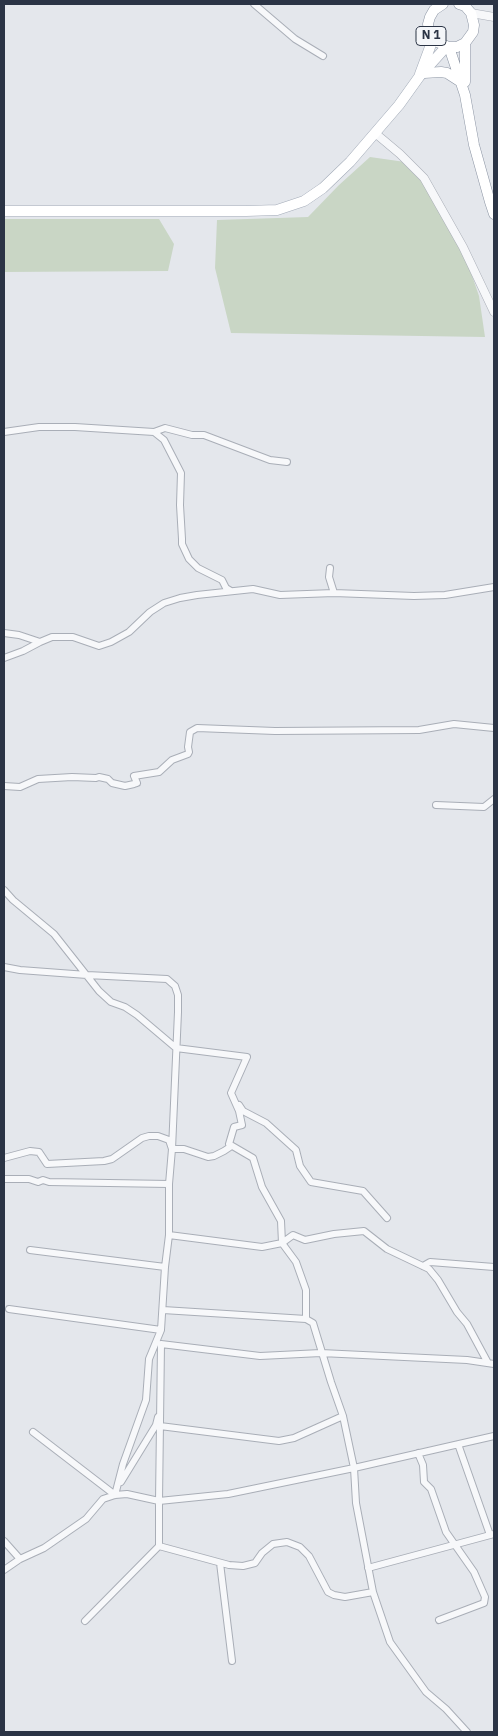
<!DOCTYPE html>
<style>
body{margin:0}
#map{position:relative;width:498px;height:1736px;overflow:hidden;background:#e4e7ec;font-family:"IBM Plex Sans",sans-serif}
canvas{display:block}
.frame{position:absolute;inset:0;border:5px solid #2b3445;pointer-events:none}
</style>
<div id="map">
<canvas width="498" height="1736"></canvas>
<div class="frame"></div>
</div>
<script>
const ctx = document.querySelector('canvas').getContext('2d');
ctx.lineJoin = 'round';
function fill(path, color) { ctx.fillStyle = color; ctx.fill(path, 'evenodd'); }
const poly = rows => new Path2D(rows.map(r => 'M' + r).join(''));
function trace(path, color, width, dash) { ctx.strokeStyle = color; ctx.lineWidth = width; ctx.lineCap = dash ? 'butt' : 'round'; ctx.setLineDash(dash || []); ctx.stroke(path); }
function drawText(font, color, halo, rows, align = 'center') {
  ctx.font = font + ' "IBM Plex Sans",sans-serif'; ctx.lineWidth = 4; ctx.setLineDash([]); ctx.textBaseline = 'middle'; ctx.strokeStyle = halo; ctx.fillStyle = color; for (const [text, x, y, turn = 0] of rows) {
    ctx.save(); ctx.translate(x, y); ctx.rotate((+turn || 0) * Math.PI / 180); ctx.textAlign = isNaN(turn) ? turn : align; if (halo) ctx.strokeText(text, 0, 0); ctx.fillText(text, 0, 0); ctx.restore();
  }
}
fill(poly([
 [370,157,405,162,433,193,456,229,479,296,485,337,231,333,215,268,217,220,308,217,339,185],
 [4,219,159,219,174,244,168,271,4,272]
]), '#c9d6c5');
const minor = poly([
 [254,4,295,39,323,56],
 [4,432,39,427,75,427,154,432,164,440,181,473,180,505,182,539,182,544,189,559,198,568,222,580,226,588,231,591],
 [154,432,165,428,192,435,204,435,270,460,287,462],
 [330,568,329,577,334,593],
 [4,633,19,635,40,642,52,637,73,637,99,646,111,642,129,632,150,612,164,603,180,598,197,595,253,589,280,595,334,593,414,596,445,595,494,587],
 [4,658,23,651,40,642],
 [4,786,20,787,38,779,72,777,96,778,99,777,108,779,112,783,125,786,134,784,137,783,134,776,159,772,172,760,188,754,189,752,188,747,190,732,197,728,275,731,419,730,454,724,494,728],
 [436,805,484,807,494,799],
 [4,890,13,900,54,934,99,991,111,1002,125,1007,137,1015,176,1048,247,1057,231,1093,239,1111,242,1125,234,1127,229,1144,253,1158,262,1187,281,1221,282,1243,296,1262,306,1290,306,1319,313,1323,331,1382,343,1416,354,1468,356,1503,373,1592,390,1642,426,1692,446,1709,467,1732],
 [4,967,20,970,87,975,167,979,175,986,178,995,178,1012,172,1149,169,1184,169,1235],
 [239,1105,243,1111,266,1123,296,1150,300,1166,311,1182,363,1191,387,1218],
 [4,1158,30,1151,39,1152,47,1164,104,1161,112,1159,142,1138,149,1136,158,1136,169,1140,172,1149,184,1149,208,1157,214,1156,224,1151,230,1147,229,1144],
 [4,1179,29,1179,38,1182,43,1180,49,1182,169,1184],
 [30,1250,165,1267],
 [423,1266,430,1262,494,1267],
 [9,1309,161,1330],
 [163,1310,306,1319],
 [160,1426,279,1441,294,1438,343,1416],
 [33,1432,115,1495,123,1464,146,1400,149,1359,161,1330,165,1267,169,1235,262,1247,282,1243,293,1235,305,1240,334,1234,364,1231,387,1249,429,1269,438,1280,457,1312,467,1324,488,1363],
 [458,1444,490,1535],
 [418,1453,423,1465,424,1482,431,1489,446,1532,474,1572,485,1597,484,1603,439,1620],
 [121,1482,156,1425,158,1417],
 [4,1541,20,1559],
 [220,1563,232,1661],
 [368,1568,494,1534],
 [4,1570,20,1559,44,1548,86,1519,103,1499,115,1495,127,1494,159,1501,161,1344,260,1356,321,1353,467,1360,494,1364],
 [373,1592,345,1597,334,1595,328,1592,309,1556,300,1547,287,1542,273,1544,262,1553,255,1563,243,1566,229,1565,159,1546,159,1501,228,1494,354,1468,494,1436],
 [85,1621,159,1546]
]);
const tertiary = poly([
 [471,13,494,17],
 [375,133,400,154,424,178,463,247,494,312]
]);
const primary = poly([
 [420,74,433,39],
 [4,211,246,211,277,210,304,201,323,188,350,162,399,105,419,77,446,47]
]);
const trunk = poly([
 [443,4,434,10,430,17,428,24,429,32,437,42,449,47,457,47,465,43,473,32,474,25,471,13,465,6,459,4],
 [465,43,465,82],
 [449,47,465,95,474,145,490,202,494,214],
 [424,73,441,72,447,73,461,82]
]);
trace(minor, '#a9aeb7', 8);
trace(tertiary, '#a9aeb7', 9);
trace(primary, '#a3abb8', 11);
trace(trunk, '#8b94a3', 11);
trace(minor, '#f7f8fa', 6);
trace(tertiary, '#f7f8fa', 8);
trace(primary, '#fff', 10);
trace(trunk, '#fff', 10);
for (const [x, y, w] of [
 [431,36,30]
]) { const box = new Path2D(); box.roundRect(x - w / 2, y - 9.5, w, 19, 4); ctx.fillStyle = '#f4f6f9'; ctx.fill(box); trace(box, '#2b3445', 1); }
drawText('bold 12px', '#2b3445', null, [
 ["N 1",431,36]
]);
</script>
